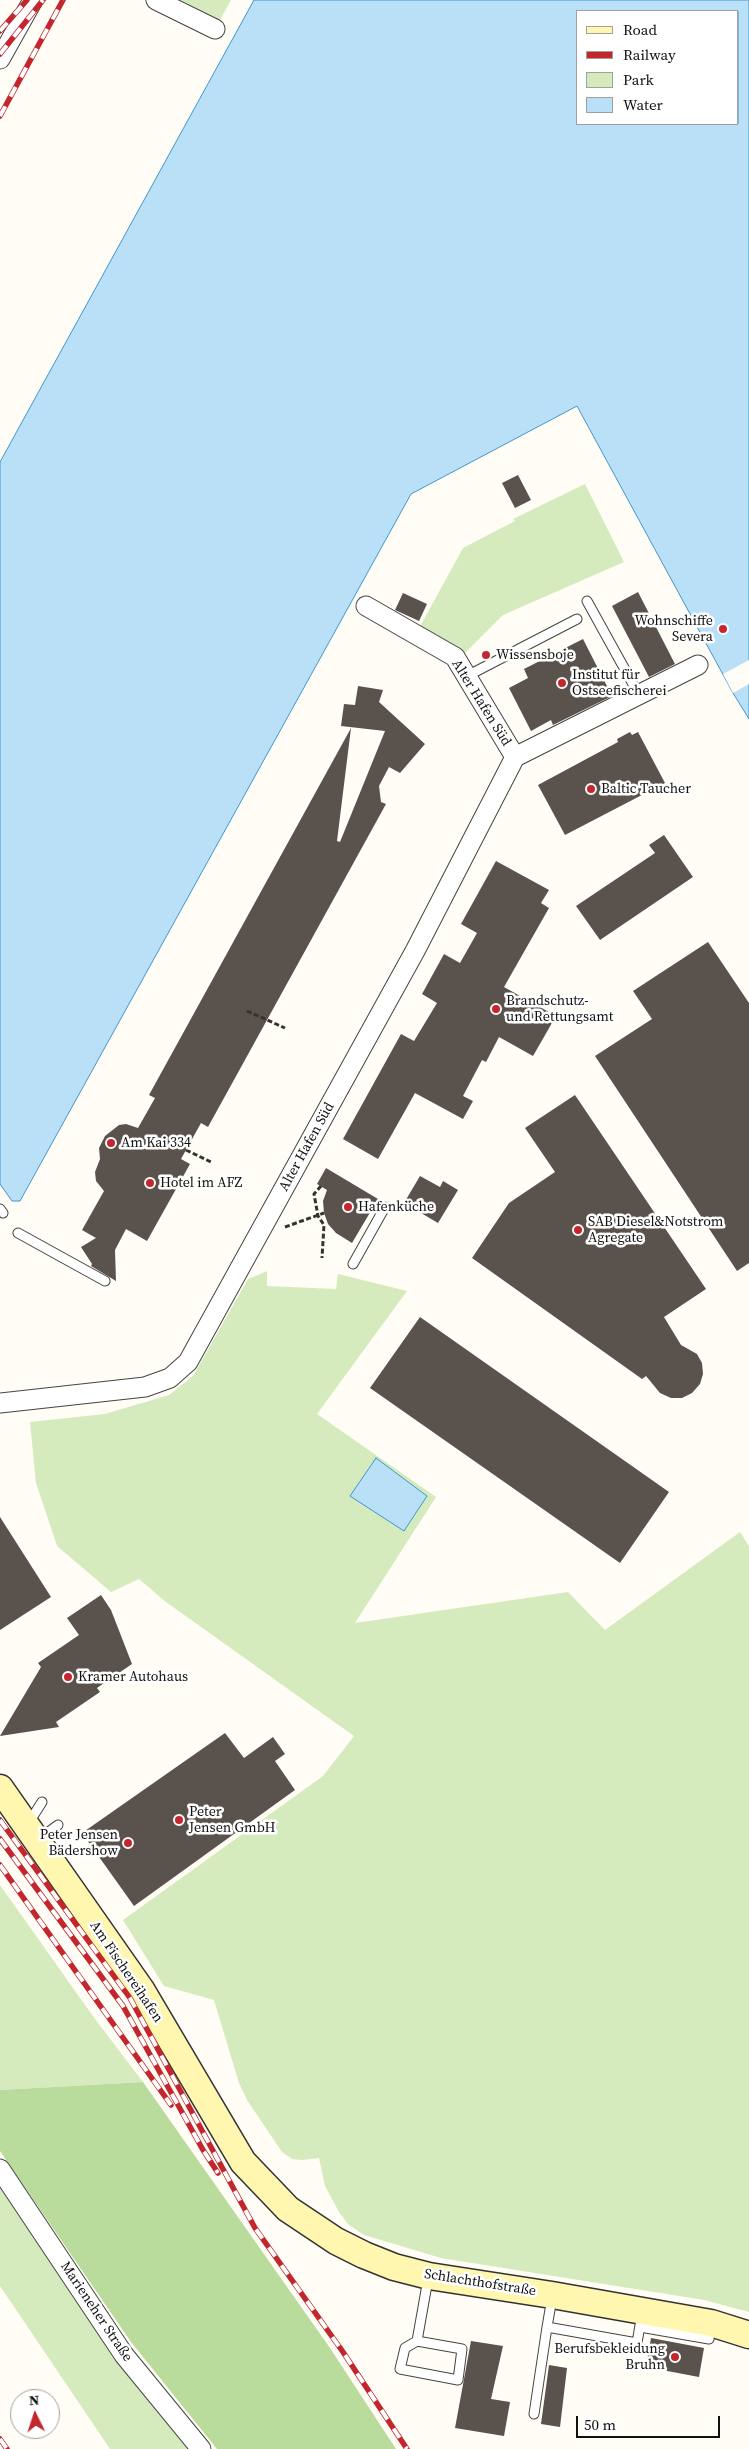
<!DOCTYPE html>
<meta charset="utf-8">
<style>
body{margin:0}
#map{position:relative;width:749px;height:2449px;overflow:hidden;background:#fffdf5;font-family:"Source Serif 4",serif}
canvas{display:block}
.legend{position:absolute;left:576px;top:10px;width:162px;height:115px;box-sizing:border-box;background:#fff;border:1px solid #a0a0a0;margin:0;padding:6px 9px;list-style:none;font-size:15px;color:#111}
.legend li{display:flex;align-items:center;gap:10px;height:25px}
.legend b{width:25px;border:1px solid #a0a0a0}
.north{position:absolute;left:10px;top:2389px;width:50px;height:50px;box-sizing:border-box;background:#fff;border:1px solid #a0a0a0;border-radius:50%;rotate:356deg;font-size:14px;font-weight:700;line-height:20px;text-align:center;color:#111}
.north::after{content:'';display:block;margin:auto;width:18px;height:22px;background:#c4262e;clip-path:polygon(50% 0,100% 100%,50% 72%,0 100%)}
.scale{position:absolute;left:576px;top:2416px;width:144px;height:22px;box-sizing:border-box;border:2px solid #111;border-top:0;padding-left:6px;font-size:15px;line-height:18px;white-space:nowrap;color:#111;-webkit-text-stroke:4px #fff;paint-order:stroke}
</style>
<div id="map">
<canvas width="749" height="2449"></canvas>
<ul class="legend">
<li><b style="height:6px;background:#fff6b0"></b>Road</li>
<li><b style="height:6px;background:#c4262e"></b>Railway</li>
<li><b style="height:14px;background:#d5ebbd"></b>Park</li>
<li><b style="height:14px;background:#b9e0f7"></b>Water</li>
</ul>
<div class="north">N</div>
<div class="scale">50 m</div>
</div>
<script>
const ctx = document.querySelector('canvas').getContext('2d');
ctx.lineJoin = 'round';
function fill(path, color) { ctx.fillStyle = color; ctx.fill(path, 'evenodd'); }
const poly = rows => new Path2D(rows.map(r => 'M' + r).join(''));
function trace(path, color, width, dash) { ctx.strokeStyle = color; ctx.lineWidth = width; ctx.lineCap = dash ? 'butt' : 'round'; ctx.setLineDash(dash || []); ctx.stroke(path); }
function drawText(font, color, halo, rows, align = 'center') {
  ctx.font = font + ' "Source Serif 4",serif'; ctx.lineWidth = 5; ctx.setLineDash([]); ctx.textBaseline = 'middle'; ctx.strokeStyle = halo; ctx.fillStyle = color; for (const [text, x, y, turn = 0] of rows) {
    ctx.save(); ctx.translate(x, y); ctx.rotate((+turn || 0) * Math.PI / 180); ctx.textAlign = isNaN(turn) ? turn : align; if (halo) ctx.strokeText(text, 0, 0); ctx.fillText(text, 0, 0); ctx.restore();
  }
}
fill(poly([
 [156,0,231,0,215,29],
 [585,484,624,562,503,615,464,654,418,630,463,548,515,521,513,519],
 [267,1271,267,1286,336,1289,338,1274,407,1291,317,1414,436,1497,355,1623,568,1592,605,1630,740,1532,749,1546,749,2312,704,2300,441,2258,364,2235,348,2224,339,2212,325,2186,319,2158,302,2160,292,2159,282,2152,247,2100,239,2083,214,2000,164,1986,123,1920,323,1776,354,1736,166,1602,139,1579,111,1592,57,1546,36,1483,30,1422,105,1414,169,1395,193,1376,248,1279],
 [0,1885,95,2019,143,2082,0,2090],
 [0,2185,97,2332,147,2391,192,2449,110,2449,0,2286]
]), '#d5ebbd');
fill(poly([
 [143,2082,330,2348,396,2449,217,2449,131,2342,0,2151,0,2090]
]), '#b9dc9c');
const water = poly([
 [254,0,749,0,749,719,733,693,577,406,411,494,20,1201,12,1201,0,1184,0,462,254,0],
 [578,11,738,11,738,124,578,124,578,11],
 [376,1458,427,1496,404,1531,350,1496,376,1458]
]);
fill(water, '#b9e0f7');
trace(water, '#3f96cf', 1);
fill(poly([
 [749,660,749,684,733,693,723,674]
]), '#fffdf5');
fill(poly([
 [518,475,531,500,515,508,502,483],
 [638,592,675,664,649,677,612,606],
 [403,593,427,604,419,621,395,610],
 [583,639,612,696,553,725,551,720,531,731,509,688,528,678,524,669],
 [358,686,383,690,379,702,425,744,400,773,389,767,379,786,381,802,386,804,208,1127,201,1123,181,1159,190,1164,147,1241,126,1229,115,1250,116,1281,91,1266,92,1264,81,1247,96,1238,82,1230,104,1191,96,1181,95,1172,100,1159,99,1148,105,1136,119,1125,126,1124,138,1128,155,1098,149,1095,351,728,337,841,340,842,385,731,341,726,344,704,355,705],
 [630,732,632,735,638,732,665,783,565,835,538,785,618,742,617,739],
 [664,835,693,877,600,940,576,906,655,853,649,845],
 [496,861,549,890,541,903,549,908,504,987,556,1016,533,1056,499,1037,486,1062,482,1060,463,1096,473,1101,463,1119,415,1093,378,1159,343,1139,401,1034,414,1041,437,1003,422,994,444,954,460,963,477,933,461,924],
 [708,942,749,1003,749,1263,737,1271,595,1056,652,1019,633,991],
 [575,1095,706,1289,664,1317,681,1345,697,1354,702,1363,703,1374,700,1384,692,1393,682,1398,671,1398,660,1393,646,1376,642,1379,472,1258,509,1203,555,1172,525,1128],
 [326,1168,378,1199,352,1243,336,1233,328,1224,324,1213,323,1201,327,1190,317,1184],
 [420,1176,440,1187,443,1181,458,1190,438,1223,404,1203],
 [420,1317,669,1492,620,1563,370,1388],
 [0,1517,51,1597,0,1630],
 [101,1595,111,1610,132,1664,97,1688,100,1692,56,1722,59,1727,0,1736,41,1667,38,1663,79,1635,67,1618],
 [225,1733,244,1758,273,1737,285,1754,275,1761,295,1790,134,1906,82,1833],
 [651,2338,704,2348,699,2377,646,2367],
 [471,2341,503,2346,491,2399,510,2402,504,2436,455,2428],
 [549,2365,567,2368,560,2427,541,2424]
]), '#5a524d');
const lane = poly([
 [587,601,639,695],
 [467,676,577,619],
 [0,1209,3,1213],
 [18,1233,105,1281],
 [353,1264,385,1207],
 [28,1824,42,1802],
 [39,1839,58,1825],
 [552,2298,547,2327,637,2343,642,2313],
 [640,2327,709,2339,711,2326],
 [417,2341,405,2348,400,2369,458,2380,462,2349,417,2341,428,2279],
 [534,2414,547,2327]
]);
const street = poly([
 [156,0,215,29],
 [0,59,33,0],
 [366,606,455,657,515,757],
 [0,1403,145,1387,170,1378,188,1362,415,951,515,757,698,665],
 [0,2169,124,2355,201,2449]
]);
const secondary = poly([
 [0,1788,142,1991,243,2162,288,2209,336,2241,364,2255,394,2267,429,2276,552,2295,711,2323,749,2335]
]);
trace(lane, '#444', 11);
trace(street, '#444', 21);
trace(secondary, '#333', 29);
trace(poly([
 [247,1011,285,1028],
 [186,1150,213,1163],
 [321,1186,314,1194,318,1216,324,1225,322,1258],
 [285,1227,324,1213]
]), '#333', 3, [5, 2.5]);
trace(lane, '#fff', 9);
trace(street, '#fff', 19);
trace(secondary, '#fff6b0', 26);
const rail = poly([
 [0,31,27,0],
 [0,54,43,0],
 [0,116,63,0],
 [0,1820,130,1998,255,2228,343,2352,407,2449],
 [0,1839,123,2006,203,2150,218,2173],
 [0,1865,171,2105],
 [0,2439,7,2449]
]);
trace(rail, '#c4262e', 5.5);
trace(rail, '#fff', 4, [11]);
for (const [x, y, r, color] of [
 [723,629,5,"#c4262e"],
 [486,655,5,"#c4262e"],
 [562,683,5,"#c4262e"],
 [591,789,5,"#c4262e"],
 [496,1009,5,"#c4262e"],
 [111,1143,5,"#c4262e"],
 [150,1183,5,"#c4262e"],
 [348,1207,5,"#c4262e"],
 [578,1230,5,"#c4262e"],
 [68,1677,5,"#c4262e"],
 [179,1820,5,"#c4262e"],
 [128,1843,5,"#c4262e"],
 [675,2357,5,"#c4262e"]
]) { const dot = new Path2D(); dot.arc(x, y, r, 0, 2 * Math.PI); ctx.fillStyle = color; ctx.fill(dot); trace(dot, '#fff', 2); }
drawText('14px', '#111', '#fff', [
 ["Wohnschiffe",713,621,"right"],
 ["Severa",713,637,"right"],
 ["Wissensboje",496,655],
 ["Institut für",572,675],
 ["Ostseefischerei",572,691],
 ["Baltic Taucher",601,789],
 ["Brandschutz-",506,1001],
 ["und Rettungsamt",506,1017],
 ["Am Kai 334",121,1143],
 ["Hotel im AFZ",160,1183],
 ["Hafenküche",358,1207],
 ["SAB Diesel&Notstrom",588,1222],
 ["Agregate",588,1238],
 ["Kramer Autohaus",78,1677],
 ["Peter",189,1812],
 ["Jensen GmbH",189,1828],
 ["Peter Jensen",118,1835,"right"],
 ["Bädershow",118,1851,"right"],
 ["Berufsbekleidung",665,2349,"right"],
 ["Bruhn",665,2365,"right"]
], 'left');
drawText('14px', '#111', '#fff', [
 ["Alter Hafen Süd",481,703,58],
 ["Alter Hafen Süd",307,1147,-61],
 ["Am Fischereihafen",126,1972,56],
 ["Schlachthofstraße",480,2283,9],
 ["Marieneher Straße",96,2312,56]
]);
</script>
